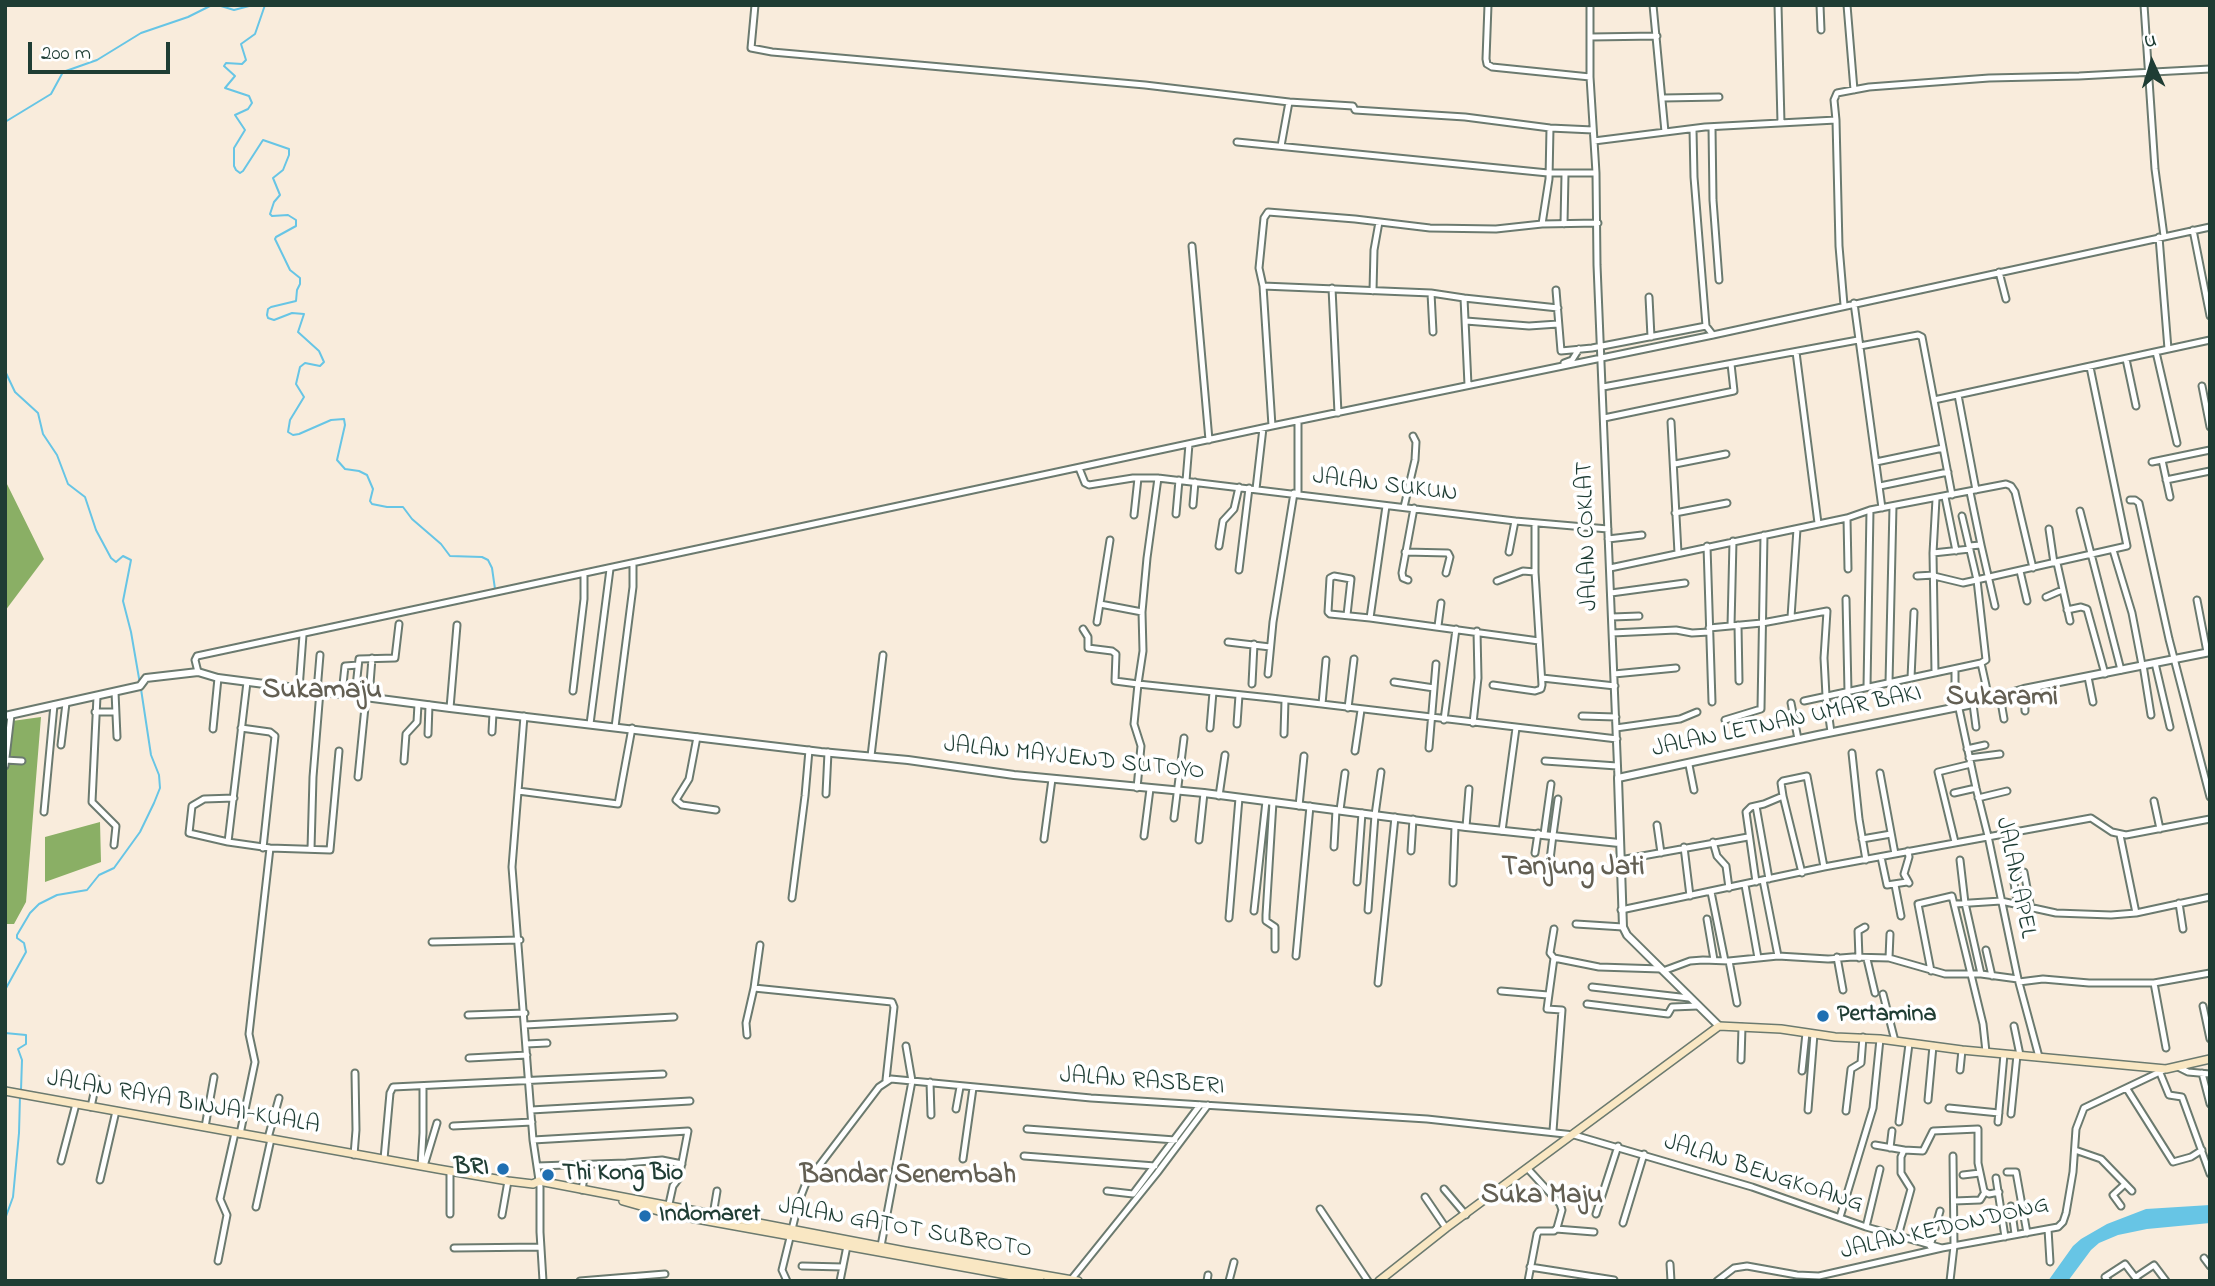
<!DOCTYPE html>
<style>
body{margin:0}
#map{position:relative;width:2215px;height:1286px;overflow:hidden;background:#f9ecdc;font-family:"Indie Flower",sans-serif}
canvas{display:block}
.frame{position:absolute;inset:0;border:7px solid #1f3d34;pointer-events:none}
.north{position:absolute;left:2117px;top:28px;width:70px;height:70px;-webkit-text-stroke:5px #fff;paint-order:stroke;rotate:356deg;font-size:19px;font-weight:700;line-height:28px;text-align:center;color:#1f3d34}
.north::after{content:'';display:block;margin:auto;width:24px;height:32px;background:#1f3d34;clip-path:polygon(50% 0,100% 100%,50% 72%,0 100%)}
.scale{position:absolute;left:28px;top:42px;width:142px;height:32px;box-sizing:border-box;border:4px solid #1f3d34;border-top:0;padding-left:9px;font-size:21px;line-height:24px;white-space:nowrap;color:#1f3d34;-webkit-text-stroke:5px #fff;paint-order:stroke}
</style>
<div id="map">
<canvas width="2215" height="1286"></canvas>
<div class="frame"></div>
<div class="north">U</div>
<div class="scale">200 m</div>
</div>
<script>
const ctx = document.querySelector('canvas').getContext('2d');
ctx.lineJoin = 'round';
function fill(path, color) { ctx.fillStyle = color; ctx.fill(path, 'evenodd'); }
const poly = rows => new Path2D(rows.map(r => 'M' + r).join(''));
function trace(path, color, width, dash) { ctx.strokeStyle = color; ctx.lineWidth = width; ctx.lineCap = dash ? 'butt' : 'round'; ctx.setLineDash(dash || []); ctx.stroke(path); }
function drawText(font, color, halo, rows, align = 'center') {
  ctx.font = font + ' "Indie Flower",sans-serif'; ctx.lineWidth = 7; ctx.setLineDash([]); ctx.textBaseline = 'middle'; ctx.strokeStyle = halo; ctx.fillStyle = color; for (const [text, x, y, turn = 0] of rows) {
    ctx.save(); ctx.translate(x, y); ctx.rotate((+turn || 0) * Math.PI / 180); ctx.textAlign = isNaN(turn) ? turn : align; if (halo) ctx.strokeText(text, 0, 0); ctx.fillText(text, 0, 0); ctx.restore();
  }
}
fill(poly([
 [5,480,44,559,5,611],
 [41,717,26,902,14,924,5,924,5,722],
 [100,822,101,862,45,882,45,837]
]), '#8aaf65');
fill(poly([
 [2210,1205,2210,1223,2147,1229,2118,1235,2099,1243,2091,1250,2068,1281,2048,1281,2073,1246,2081,1239,2107,1224,2146,1209]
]), '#67c5e5');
trace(poly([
 [265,5,255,34,241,44,246,60,242,64,226,63,224,66,235,76,225,88,249,96,252,103,248,109,235,115,245,130,234,148,234,166,236,170,240,173,243,171,263,140,289,149,289,155,283,170,273,178,280,195,274,202,270,214,272,216,288,215,296,220,296,226,276,237,275,239,290,270,300,278,300,284,297,290,296,301,271,307,268,309,267,315,268,318,274,320,292,313,304,314,298,332,319,351,324,362,320,366,305,363,300,367,296,384,304,397,290,420,288,432,293,435,299,434,331,420,344,419,345,425,337,460,345,469,359,471,367,475,373,489,370,501,372,504,387,507,403,507,412,519,441,544,450,556,482,557,488,560,492,568,495,589],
 [221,6,234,10,253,5],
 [5,122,51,94,63,72,97,60,141,33,188,17,210,6,220,5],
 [5,371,15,392,38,413,43,434,57,455,68,484,85,497,96,530,111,558,116,562,123,556,131,560,123,601,131,632,140,684],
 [5,990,26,952,24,943,17,938,17,935,30,913,39,904,57,895,87,890,99,875,114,868,140,832,154,803,160,788,159,775,151,755,141,689],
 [5,1033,26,1035,26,1044,18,1049,22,1060,21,1090],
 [5,1219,13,1197,19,1133,20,1096]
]), '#67c5e5', 2);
const minor = poly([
 [755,5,751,48,772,52,1145,85,1289,102,1353,106,1355,110,1465,117,1550,128,1593,130],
 [1488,5,1486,59,1487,64,1492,67,1590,77],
 [1590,5,1590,77,1596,173,1597,265,1618,778],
 [1653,5,1665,132],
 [1778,5,1781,123],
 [1820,5,1821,30],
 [1847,5,1854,90],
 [2144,5,2155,169,2164,236],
 [1591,37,1657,36],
 [1663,98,1719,97],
 [1836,120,1839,246,1844,305],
 [1712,127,1713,200,1719,280],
 [1693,129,1694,177,1706,326],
 [1594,141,1705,127,1836,120,1834,100,1837,93,1869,87,1989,78,2079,76,2210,69],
 [1237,142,1548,173,1596,173],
 [1281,146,1289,102],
 [1542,224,1549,179,1550,128],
 [1564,224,1565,174],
 [2193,230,2210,316],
 [2159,237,2168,349],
 [1192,246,1209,440],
 [1999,272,2006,299],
 [1263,286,1259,268,1264,218,1268,212,1355,219,1430,228,1496,229,1542,224,1598,223],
 [1332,288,1338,413],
 [1556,290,1561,351,1592,348,1706,326,1713,335],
 [1373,291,1374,250,1379,222],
 [1431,293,1433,332],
 [1649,297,1651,337],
 [1464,298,1558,308],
 [1854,303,1882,508],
 [1466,321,1529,326,1558,324],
 [1860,346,1918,335,1922,337,1952,495],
 [1796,352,1818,523],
 [2156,352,2177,443],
 [2126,359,2136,406],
 [1564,363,1572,360,1579,349],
 [2202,386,2210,427],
 [1603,387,1858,340],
 [1958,395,1976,490],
 [1934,400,2210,340],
 [1604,418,1734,391,1731,364],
 [1671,422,1678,553],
 [1272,426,1263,286,1431,293,1464,298,1468,385],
 [2162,460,2170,497],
 [1876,462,1943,448],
 [2152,462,2210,450],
 [1675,464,1726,454],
 [1079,468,1085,483,1089,485,1133,478,1158,478,1515,521,1608,529],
 [2166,480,2210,471],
 [1186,481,1189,444],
 [1880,486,1948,472],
 [1256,489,1263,428],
 [1970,492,1981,545],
 [1298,494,1298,421],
 [1945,497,1956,551],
 [2130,500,2135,500,2139,503,2169,639,2210,797],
 [1193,505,1195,482],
 [1404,507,1415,460,1416,442,1413,436],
 [2080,511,2121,670],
 [1675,513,1727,503],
 [1176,514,1179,480],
 [1134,515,1138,478],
 [1847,518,1848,569],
 [1535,523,1535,572],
 [2049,529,2054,563],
 [1608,539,1642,535],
 [1219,546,1223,521,1234,509,1239,487],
 [1707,546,1712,702],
 [1969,546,1981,545,1995,606],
 [2113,550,2132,613,2142,665],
 [1405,552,1448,553,1450,557,1446,573],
 [1509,552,1515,521],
 [1933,553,1970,549],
 [2057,563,2070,621],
 [1610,568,1847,518,1870,510,2006,484,2011,486,2015,492,2033,568],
 [1239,570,1249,488],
 [2020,571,2027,601],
 [1917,576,1934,575],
 [1934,576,1963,583,2127,546,2090,367],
 [1408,580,1403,578,1402,573,1414,508],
 [1611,593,1685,583],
 [2046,597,2062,590],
 [1846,599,1848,692],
 [2197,600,2207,652],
 [1100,604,1142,612],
 [2067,610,2081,607,2087,609,2105,674],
 [1347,615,1351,579,1334,576,1330,578,1328,612,1330,614,1370,618,1386,506],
 [1612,617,1639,616],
 [1791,617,1797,529],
 [1370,618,1539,641],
 [1097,622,1110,540],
 [1738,625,1739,681],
 [1438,626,1441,603],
 [1731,626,1733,541],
 [1709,628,1762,623,1827,611,1824,658,1826,696,1831,732],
 [1083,629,1088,637,1088,648,1112,651,1116,654,1115,681,1138,684,1143,651,1142,612,1147,558,1158,478],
 [1612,633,1676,630,1692,633,1709,632],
 [1228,642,1270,647],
 [1981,663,1989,699],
 [2155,663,2170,727],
 [2143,665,2151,715],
 [1955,669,1955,690,1976,788,1988,836,2018,979,2039,1057],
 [198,672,195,660,197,656,1272,426,1713,335,2210,227],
 [1935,673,1933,553,1936,499],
 [1268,674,1273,622,1294,493],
 [1614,674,1676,668],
 [2088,677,2093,702],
 [1542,678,1615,686],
 [1911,678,1914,612],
 [247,682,228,842,270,848,330,850,339,751],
 [1394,682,1434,688,1429,748],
 [1889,683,1893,506],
 [1252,684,1254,644],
 [1493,685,1535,691,1541,689,1542,685,1535,572,1523,571,1497,581],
 [1867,687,1870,510],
 [1434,688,1436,664],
 [299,689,303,635],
 [2024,689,2025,711],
 [317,691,320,655],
 [573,691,584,599,584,574],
 [115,692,117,737],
 [342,694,345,666,358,665],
 [97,696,92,802,116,826,114,845],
 [355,696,359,659,395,658,399,624],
 [2000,696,2004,719],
 [369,697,372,658],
 [1804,701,1981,663,1986,660,1977,580,1962,516],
 [1791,703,1798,739],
 [1322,704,1326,660],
 [1973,704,1976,727],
 [450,708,457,625],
 [1348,708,1354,659],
 [95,712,115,712],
 [524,716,512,867,533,1140,540,1187,540,1232,543,1281],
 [1582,716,1616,717],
 [1444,720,1456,629],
 [1725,720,1761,709,1764,535],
 [1473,723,1478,678,1477,631],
 [590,724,610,569],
 [1237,724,1239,695],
 [615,727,633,587,633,564],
 [241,728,270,732,275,736,263,848],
 [1210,728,1213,692],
 [1616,728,1680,719,1697,712],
 [213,729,218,678],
 [492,732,493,713],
 [428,734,429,705],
 [1284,734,1285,700],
 [697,737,689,779,676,800,682,805,716,810],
 [61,745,66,703],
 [1967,749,1985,745],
 [1355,751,1361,710],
 [1852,753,1859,819,1866,860],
 [871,756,883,655],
 [1969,758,2000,754],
 [5,760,22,761],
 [404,761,406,734,417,722,418,704],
 [1545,761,1617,766],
 [1689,765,1694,790],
 [5,766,11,715],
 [1880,773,1895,854],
 [358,777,366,697],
 [1137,788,1141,746,1134,724,1138,684,1271,698,1617,739],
 [518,791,618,804,632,728],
 [1954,793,1976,788],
 [826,794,828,752],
 [1219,796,1225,755],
 [1783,796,1781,783,1783,781,1807,776,1824,867],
 [1978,798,2007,791],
 [2154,801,2160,829],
 [1273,802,1266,915,1266,921,1275,927,1275,949],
 [1299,806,1304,756],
 [1756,806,1769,879],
 [1340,810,1345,773],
 [44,812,54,705],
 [1174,818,1184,738],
 [1657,825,1661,853],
 [1466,827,1469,789],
 [1502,831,1516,728],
 [1544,834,1551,784],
 [1553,835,1558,799],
 [2120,835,2136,913],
 [1144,836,1150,789],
 [1044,839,1052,779],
 [1862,839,1891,834],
 [1199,840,1204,793],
 [228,842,189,833,192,806,204,799,234,798],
 [1713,842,1717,856,1726,866,1729,888],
 [1955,842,1938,772,1971,764],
 [1334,847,1336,810],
 [1684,847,1690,896],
 [311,849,313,777,320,691],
 [1411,851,1413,819],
 [1908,851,1909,857,1904,874,1909,883],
 [1535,853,1538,833],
 [1881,857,1887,885,1907,882],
 [1620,860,1748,837],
 [1960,860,1965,903,1981,974],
 [1549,868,1553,835],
 [2024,872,2031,909],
 [2013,877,2018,907],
 [1763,880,1778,956],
 [1357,882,1362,813],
 [1756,882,1746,812,1751,807,1764,804,1783,796,1802,873],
 [1453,883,1455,826],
 [1745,885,1758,958],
 [1895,885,1901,916],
 [1711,892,1725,961],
 [792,898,805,796,809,750],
 [2179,903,2183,929],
 [1955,904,2001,901,2056,913,2111,915,2136,913,2210,897],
 [1368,910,1375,815,1381,772],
 [1621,910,1824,867,2091,818,2112,832,2126,835,2210,819],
 [1254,911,1266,801],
 [1229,918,1239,798],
 [1707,919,1714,960],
 [1576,924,1623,927],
 [1554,929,1550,953,1554,958,1599,967,1661,969],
 [432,942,520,940],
 [1986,950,1992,976],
 [1296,956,1310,806],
 [1837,957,1843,990],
 [1859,958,1858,931,1865,927],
 [1889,958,1890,934],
 [1867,959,1875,993],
 [1729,961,1737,1003],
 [1663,971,1690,961,1703,960,1729,961,1778,956,1828,959,1853,957,1889,958,1945,974,1981,974,2018,979],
 [1931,971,1918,904,1952,896,1983,1024,1986,1052],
 [2019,982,2043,979,2089,983,2154,983,2210,973],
 [1378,983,1395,817],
 [2154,983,2166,1048],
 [1592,987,1689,998],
 [754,988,760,945],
 [1501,991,1548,995],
 [1883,994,1895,1041],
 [1587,1004,1668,1014,1672,1007,1698,1006],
 [2203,1006,2210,1039],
 [468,1015,525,1013],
 [525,1025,674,1017],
 [2014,1026,2020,1055],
 [747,1035,746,1023,754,988,892,1002,894,1007,886,1080],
 [526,1044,547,1043],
 [469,1058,527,1055],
 [1741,1060,1742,1027],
 [2178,1067,2188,1072,2210,1074],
 [1960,1070,1962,1050],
 [1802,1071,1806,1033],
 [2160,1073,2169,1095,2182,1097,2210,1174],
 [2202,1073,2210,1104],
 [930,1082,931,1115],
 [2127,1089,2173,1162,2191,1157,2202,1150],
 [1928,1100,1933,1046],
 [91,1107,97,1079],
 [1949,1108,1999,1113],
 [956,1109,960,1087],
 [531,1110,690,1101],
 [1808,1110,1814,1034],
 [1846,1111,1851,1069,1861,1063,1863,1037],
 [2011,1114,2017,1055],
 [1899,1122,1909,1044],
 [1998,1122,2004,1054],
 [453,1126,532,1122],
 [205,1127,214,1077],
 [1027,1129,1175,1140],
 [1553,1131,1562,1010,1547,1009,1554,958],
 [240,1134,255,1062,249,1034,270,848],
 [268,1138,279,1098],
 [533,1140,688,1131,679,1178,673,1186,667,1213],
 [1875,1145,1904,1150],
 [1890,1148,1892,1131],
 [2075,1150,2101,1159,2132,1191],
 [354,1155,356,1130,355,1073],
 [1024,1156,1155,1166],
 [384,1159,390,1093,393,1087,663,1074],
 [963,1159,973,1088],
 [61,1161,76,1104],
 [421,1166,423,1133,423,1086],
 [424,1166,437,1123],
 [537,1166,626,1163,662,1160,682,1164],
 [2007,1172,2016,1172,2027,1233],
 [1963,1175,1980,1173],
 [1996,1178,2005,1237],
 [100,1180,116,1111],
 [1444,1189,1466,1215],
 [582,1190,586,1165],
 [1107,1191,1133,1194,1200,1105],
 [1425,1197,1446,1228],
 [1954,1201,1980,1200,1985,1192],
 [2011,1206,2015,1234],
 [2121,1206,2113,1195,2125,1184],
 [256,1207,271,1139],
 [1320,1209,1368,1281],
 [450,1214,450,1171],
 [1596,1214,1618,1146],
 [502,1215,508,1181],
 [713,1215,717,1191],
 [1840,1217,1873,1108,1880,1039],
 [1623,1223,1644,1154],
 [1866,1227,1880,1169],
 [1556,1229,1594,1232],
 [2048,1229,2050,1262],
 [1898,1236,1911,1189,1901,1173,1901,1157,1904,1150,1923,1151,1933,1131,1978,1129,1978,1163,1984,1191,1989,1194,1999,1192],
 [881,1246,912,1081,906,1046],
 [1930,1246,1940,1211],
 [454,1248,541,1247],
 [2204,1258,2210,1266],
 [218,1261,227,1215,220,1199,235,1133],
 [1670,1264,1671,1281],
 [802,1266,843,1267],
 [1530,1267,1614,1280],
 [2136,1277,2154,1265,2166,1281],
 [580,1281,665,1274],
 [787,1281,782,1270,799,1201,806,1183,879,1087,891,1079,1091,1098,1427,1119,1574,1135,1752,1187,1866,1227,1942,1248],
 [840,1281,847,1246],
 [1070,1281,1157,1173,1208,1105],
 [1207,1281,1208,1275],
 [1229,1281,1234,1262],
 [1528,1281,1537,1234,1539,1231,1554,1231,1557,1228,1562,1210,1560,1204,1528,1169],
 [1717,1281,1734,1268,1747,1266,1797,1275,1819,1276,1942,1248,2058,1227,2063,1222,2066,1213,2073,1172,2076,1129,2084,1108,2166,1069],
 [1950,1281,1954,1246,1953,1156],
 [2108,1281,2105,1277,2125,1264,2138,1281]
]);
const tertiary = poly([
 [5,716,140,686,146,678,198,672,218,678,450,708,821,752,908,760,1014,775,1204,793,1466,827,1619,843],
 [1719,1026,1627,935,1623,927,1618,778,1818,735,1973,704,2024,689,2210,652]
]);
const secondary = poly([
 [5,1091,438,1169,508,1181,533,1184,539,1181,905,1251,1078,1281],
 [623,1201,669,1214,1040,1281],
 [1379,1281,1446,1228,1719,1026,1781,1029,1835,1037,1880,1039,1962,1050,2166,1069,2210,1059]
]);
trace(minor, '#6b7a6f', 9);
trace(tertiary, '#6b7a6f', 10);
trace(secondary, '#6b7a6f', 10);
trace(minor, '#fff', 5);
trace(tertiary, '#fff', 6);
trace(secondary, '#f9e7c3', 7);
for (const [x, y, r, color] of [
 [1823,1016,7,"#1f6fb2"],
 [503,1169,7,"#1f6fb2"],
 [548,1175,7,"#1f6fb2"],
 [645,1216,7,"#1f6fb2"]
]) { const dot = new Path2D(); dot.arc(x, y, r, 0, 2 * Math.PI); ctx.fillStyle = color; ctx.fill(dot); trace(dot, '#fff', 2.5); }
drawText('24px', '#1f3d34', '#fff', [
 ["JALAN SUKUN",1385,487,7],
 ["JALAN COKLAT",1589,536,-92],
 ["JALAN LETNAN UMAR BAKI",1787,723,-12],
 ["JALAN MAYJEND SUTOYO",1074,760,6],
 ["JALAN APEL",2014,878,78],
 ["JALAN RASBERI",1142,1083,4],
 ["JALAN RAYA BINJAI-KUALA",183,1104,10],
 ["JALAN BENGKOANG",1763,1175,18],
 ["JALAN GATOT SUBROTO",905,1230,10],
 ["JALAN KEDONDONG",1945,1230,-13]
]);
drawText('bold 24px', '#1f3d34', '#fff', [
 ["Pertamina",1837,1016],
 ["BRI",489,1169,"right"],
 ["Thi Kong Bio",562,1175],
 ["Indomaret",659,1216]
], 'left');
drawText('bold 28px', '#635f53', '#fff', [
 ["Sukamaju",322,692],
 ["Sukarami",2002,699],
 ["Tanjung Jati",1573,869],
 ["Bandar Senembah",908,1177],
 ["Suka Maju",1542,1197]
]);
</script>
